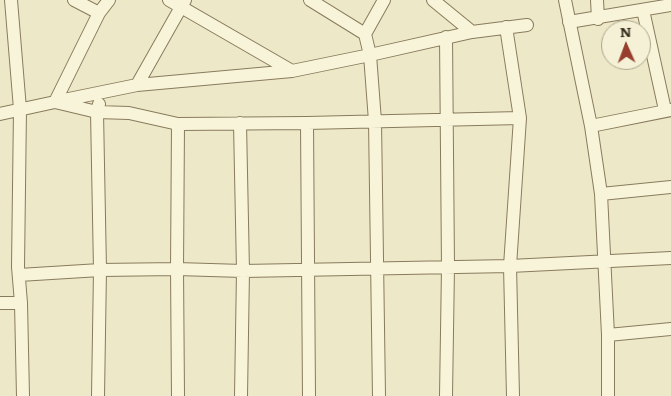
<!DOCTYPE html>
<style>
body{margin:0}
#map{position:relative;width:671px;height:396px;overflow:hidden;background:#ede8c7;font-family:Literata,serif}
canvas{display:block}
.north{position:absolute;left:601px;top:20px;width:50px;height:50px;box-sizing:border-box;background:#f5f1d6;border:1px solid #aaa48d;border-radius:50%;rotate:358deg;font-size:14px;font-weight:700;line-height:20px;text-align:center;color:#393020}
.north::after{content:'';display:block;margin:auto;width:18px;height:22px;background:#963f2e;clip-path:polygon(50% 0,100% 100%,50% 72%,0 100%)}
</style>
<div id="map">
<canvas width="671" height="396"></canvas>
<div class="north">N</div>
</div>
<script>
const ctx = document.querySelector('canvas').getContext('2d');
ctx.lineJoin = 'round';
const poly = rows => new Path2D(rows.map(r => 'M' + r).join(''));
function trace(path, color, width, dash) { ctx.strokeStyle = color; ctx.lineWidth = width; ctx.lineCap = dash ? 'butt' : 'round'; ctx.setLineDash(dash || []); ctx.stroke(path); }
const minor = poly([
 [11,0,20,109,18,267,21,303,23,396],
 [74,0,99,13],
 [169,0,292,71],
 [310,0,365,34,370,55,375,121,379,396],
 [433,0,472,32],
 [565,0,591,126,601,194,608,335,608,396],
 [597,0,598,19],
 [643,10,665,110],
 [569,22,671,5],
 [506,27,520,118,510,266,513,396],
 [365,34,384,0],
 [446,37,448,267,446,396],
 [137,85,185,0],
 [59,101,137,85,292,71,370,55,472,32,527,25],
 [55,102,99,13,109,0],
 [0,114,55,102,97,112,129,113,178,124,307,123,520,118],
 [240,123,243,271,241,396],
 [307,123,309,396],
 [178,124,177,269,178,396],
 [591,126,671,110],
 [601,194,671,187],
 [19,275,100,270,177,269,243,271,510,266,671,258],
 [0,303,21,303],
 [608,335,671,329],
 [98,396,100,270,97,112,99,104]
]);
trace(minor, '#897b5d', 14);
trace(minor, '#f8f4da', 12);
</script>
